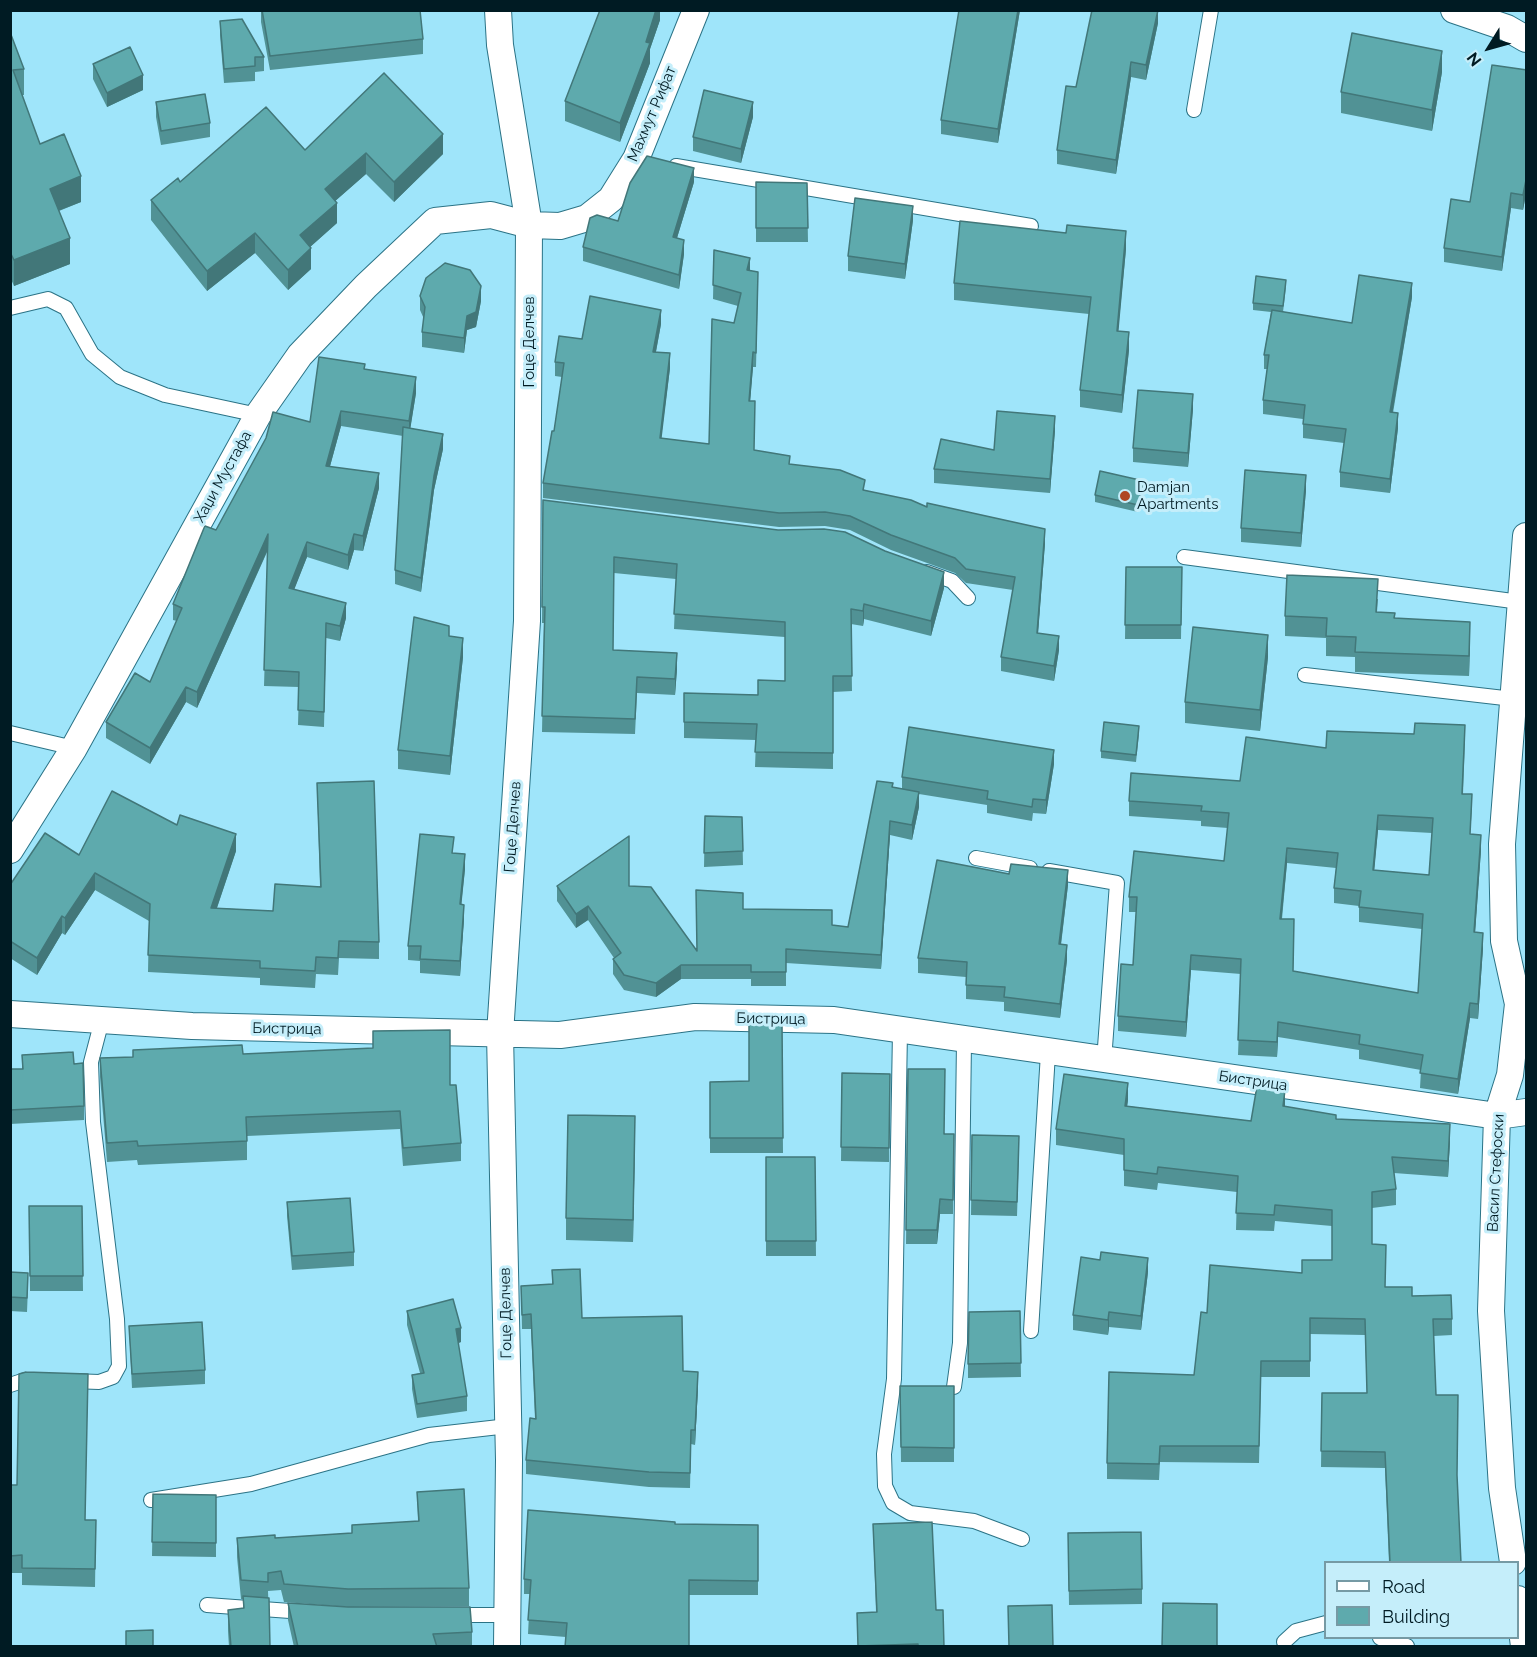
<!DOCTYPE html>
<meta charset="utf-8">
<style>
body{margin:0}
#map{position:relative;width:1537px;height:1657px;overflow:hidden;background:#9fe5fa;font-family:Raleway,sans-serif}
canvas{display:block}
.frame{position:absolute;inset:0;border:12px solid #001b23;pointer-events:none}
.legend{position:absolute;left:1324px;top:1561px;width:195px;height:78px;box-sizing:border-box;background:#c5eefa;border:2px solid #769aa4;margin:0;padding:8px 10px;list-style:none;font-size:18px;color:#001b23}
.legend li{display:flex;align-items:center;gap:12px;height:30px}
.legend b{width:30px;border:2px solid #769aa4}
.north{position:absolute;left:1459px;top:18px;width:60px;height:60px;-webkit-text-stroke:4px #c5eefa;paint-order:stroke;rotate:233deg;font-size:16px;font-weight:700;line-height:24px;text-align:center;color:#001b23}
.north::after{content:'';display:block;margin:auto;width:21px;height:27px;background:#001b23;clip-path:polygon(50% 0,100% 100%,50% 72%,0 100%)}
</style>
<div id="map">
<canvas width="1537" height="1657"></canvas>
<div class="frame"></div>
<ul class="legend">
<li><b style="height:8px;background:#fff"></b>Road</li>
<li><b style="height:16px;background:#5eaaad"></b>Building</li>
</ul>
<div class="north">N</div>
</div>
<script>
const ctx = document.querySelector('canvas').getContext('2d');
ctx.lineJoin = 'round';
const poly = rows => new Path2D(rows.map(r => 'M' + r).join(''));
function trace(path, color, width, dash) { ctx.strokeStyle = color; ctx.lineWidth = width; ctx.lineCap = dash ? 'butt' : 'round'; ctx.setLineDash(dash || []); ctx.stroke(path); }
function fill(path, color) { ctx.fillStyle = color; ctx.fill(path, 'evenodd'); }
function drawText(font, color, halo, rows, align = 'center') {
  ctx.font = font + ' Raleway,sans-serif'; ctx.lineWidth = 6; ctx.setLineDash([]); ctx.textBaseline = 'middle'; ctx.strokeStyle = halo; ctx.fillStyle = color; for (const [text, x, y, turn = 0] of rows) {
    ctx.save(); ctx.translate(x, y); ctx.rotate((+turn || 0) * Math.PI / 180); ctx.textAlign = isNaN(turn) ? turn : align; if (halo) ctx.strokeText(text, 0, 0); ctx.fillText(text, 0, 0); ctx.restore();
  }
}
const service = poly([
 [1194,110,1211,10],
 [676,166,1031,226],
 [10,308,48,299,66,308,92,354,120,377,165,395,258,415],
 [1184,557,1520,602],
 [927,572,952,581,968,598],
 [1305,675,1513,699],
 [10,733,74,748],
 [976,858,1030,868],
 [1049,871,1117,883,1104,1061],
 [900,1031,894,1379,884,1454,885,1486,893,1503,910,1513,974,1521,1022,1539],
 [1031,1331,1048,1053],
 [72,1381,99,1382,113,1377,119,1366,117,1319,93,1122,91,1062,102,1020],
 [10,1385,25,1380,35,1380],
 [954,1387,960,1343,964,1041],
 [151,1500,251,1484,429,1435,508,1426],
 [207,1605,304,1612],
 [452,1615,507,1615],
 [1380,1638,1407,1646],
 [1284,1642,1296,1631,1326,1623]
]);
const minor = poly([
 [498,10,500,45,529,225,527,621,500,1034,509,1460,507,1646],
 [1454,10,1507,28,1526,39],
 [10,850,74,748,258,415,300,355,366,286,435,221,491,215,529,225,560,226,587,218,611,199,636,159,696,10],
 [10,1014,192,1026,560,1035,695,1017,834,1020,1497,1116,1526,1112],
 [1513,1562,1502,1488,1491,1311,1497,1116,1510,1075,1518,1004,1504,941,1502,844,1526,536],
 [1518,1599,1524,1646]
]);
trace(service, '#2b7386', 16);
trace(minor, '#2b7386', 28);
trace(service, '#fff', 14);
trace(minor, '#fff', 26);
fill(poly([
 [261,10,420,10,423,39,423,54,270,70,261,22],
 [599,10,660,10,660,20,650,49,650,63,620,142,565,121,565,101,600,11],
 [1020,10,998,143,941,134,941,120],
 [1158,10,1158,23,1146,80,1131,77,1116,174,1057,164,1057,150],
 [220,21,264,57,264,71,255,72,255,81,224,83,220,35],
 [10,32,24,69,24,95,22,95,40,144,81,202,59,211,70,264,14,286,10,277],
 [93,64,143,90,107,107,93,79],
 [1527,70,1527,189,1523,210,1511,208,1502,271,1444,262,1444,248,1470,202],
 [1442,72,1432,131,1341,113,1341,92],
 [156,102,210,123,210,137,161,145,156,117],
 [753,117,741,163,693,151,693,137],
 [305,150,443,154,394,202,366,174,335,201,337,223,310,247,311,269,288,290,255,253,207,291,151,220,151,200,180,182],
 [694,182,677,238,684,254,679,289,583,261,583,247,618,221],
 [756,182,807,183,808,242,756,242],
 [913,220,905,279,848,271,848,256],
 [1126,249,1118,331,1129,350,1122,413,1080,407,1080,390,1089,314,954,300,954,283],
 [714,250,750,271,758,286,756,367,753,367,750,401,754,450,790,464,865,490,927,507,1045,543,1038,633,1059,650,1054,681,1001,671,1001,657,1013,590,966,583,955,573,891,550,850,530,825,526,779,527,543,498,543,483,554,431,562,377,555,376,555,362,582,339,661,324,656,352,670,368,661,438,709,444,738,306,713,299],
 [1286,287,1283,312,1352,323,1412,297,1393,413,1398,428,1390,493,1340,487,1340,472,1344,443,1303,438,1303,419,1263,414,1263,400,1267,369,1264,369,1264,355,1271,312,1253,310,1253,303],
 [420,296,481,301,476,327,467,330,464,353,422,347,422,332,424,319,420,310],
 [365,369,416,393,410,429,443,449,434,490,421,592,395,584,395,570,403,436,341,426,330,466,379,488,363,551,354,550,348,570,307,557,294,589,346,618,340,641,326,638,324,727,298,725,299,687,264,686,268,550,197,708,186,702,150,764,106,738,106,722,150,682,177,621,173,620,173,604,216,530,310,422],
 [1193,409,1188,467,1133,462,1133,448],
 [1055,430,1050,493,934,483,934,469],
 [1144,488,1138,512,1095,502,1095,495],
 [1306,490,1301,547,1241,542,1241,528],
 [543,500,944,588,931,636,864,619,863,626,851,624,852,691,833,692,833,769,755,767,756,740,684,738,684,693,758,695,785,681,785,637,674,629,676,579,614,573,613,650,677,669,675,695,637,693,635,734,542,732,544,623,542,623],
 [1126,567,1182,567,1181,639,1125,639],
 [1378,599,1377,612,1470,641,1469,676,1355,672,1355,657,1326,656,1326,638,1285,636,1285,616],
 [449,636,463,657,450,775,398,769,398,750],
 [1268,657,1260,731,1185,723,1185,702],
 [1139,734,1136,762,1101,758,1101,751],
 [1465,740,1463,794,1472,809,1470,834,1481,850,1475,933,1483,948,1478,1019,1470,1018,1458,1094,1420,1088,1421,1070,1359,1059,1359,1050,1278,1037,1277,1057,1238,1055,1241,974,1191,970,1186,1037,1118,1031,1118,1016,1133,965,1136,912,1129,912,1129,897,1224,861,1228,828,1201,826,1201,821,1129,816,1129,801,1240,781,1326,748],
 [1378,830,1432,833,1429,875,1374,870],
 [1287,863,1336,868,1334,888,1334,903,1359,906,1359,922,1422,929,1418,993,1293,972,1294,934,1282,919],
 [1054,764,1046,814,1033,813,1032,821,987,813,987,805,919,794,919,807,912,840,890,835,881,969,786,963,786,986,751,986,751,979,681,979,656,997,624,990,613,974,613,959,614,958,588,920,576,928,557,901,557,886,629,886,696,951,743,909,832,925,848,927,893,787,902,789,902,777],
 [317,783,379,942,379,959,339,958,338,975,316,974,315,988,260,985,260,978,148,972,149,921,95,890,65,935,62,933,37,975,10,958,10,885,79,855,177,825,236,851,217,908,273,911,320,886],
 [705,816,742,817,743,865,704,867],
 [454,853,465,869,461,905,464,919,460,976,420,973,420,961,408,960,408,946],
 [1009,874,1068,885,1061,945,1067,960,1060,1018,1004,1011,1004,1002,966,999,966,977,918,973,918,958],
 [782,1024,783,1153,710,1153,710,1082,749,1081],
 [243,1054,450,1085,461,1143,461,1161,403,1166,400,1129,247,1136,247,1160,138,1165,137,1160,107,1162,100,1077,100,1058],
 [22,1055,74,1064,84,1106,84,1120,10,1124,10,1069,22,1069],
 [908,1069,945,1134,954,1134,953,1214,940,1214,937,1244,906,1244],
 [842,1073,890,1074,889,1162,841,1161],
 [1128,1100,1127,1106,1251,1121,1285,1106,1336,1119,1450,1140,1448,1177,1394,1173,1396,1189,1396,1205,1372,1208,1372,1244,1385,1287,1412,1296,1452,1319,1452,1335,1434,1336,1436,1395,1457,1480,1461,1563,1389,1563,1385,1468,1321,1467,1322,1393,1367,1393,1365,1335,1310,1334,1310,1377,1261,1377,1259,1463,1160,1462,1159,1480,1107,1479,1107,1463,1194,1375,1207,1313,1302,1273,1332,1260,1332,1226,1275,1221,1274,1231,1236,1230,1237,1192,1158,1183,1157,1190,1124,1186,1124,1155,1056,1145,1056,1129],
 [972,1135,1019,1151,1017,1216,971,1215],
 [635,1138,633,1242,566,1240,566,1218],
 [766,1157,815,1157,816,1256,766,1256],
 [287,1202,354,1252,354,1266,292,1270,287,1216],
 [29,1206,82,1206,83,1291,30,1291],
 [552,1270,582,1318,683,1371,698,1387,695,1445,691,1444,690,1488,649,1487,526,1474,526,1460,535,1419,531,1329,522,1329,521,1286,552,1284],
 [10,1272,28,1287,27,1312,10,1311],
 [1148,1272,1141,1330,1109,1327,1108,1335,1073,1330,1073,1315],
 [407,1311,461,1342,458,1343,467,1396,467,1411,417,1418,412,1389,412,1375,420,1373,407,1325],
 [1020,1311,1021,1377,968,1378,968,1364],
 [129,1326,205,1370,205,1384,132,1388],
 [900,1386,954,1386,954,1462,901,1462],
 [10,1485,85,1520,96,1520,95,1587,22,1585,22,1573,10,1573],
 [417,1492,469,1588,469,1606,348,1607,284,1602,281,1590,268,1591,270,1647,229,1647,228,1631,228,1610,243,1608,243,1599,241,1599,237,1557,237,1538,275,1538,352,1533,418,1521],
 [153,1494,216,1495,216,1557,152,1556],
 [675,1524,758,1525,758,1595,689,1595,566,1637,528,1634,530,1594,524,1594,524,1579],
 [873,1524,936,1610,944,1647,858,1647,857,1613,876,1612],
 [1068,1533,1142,1589,1142,1604,1069,1605],
 [288,1603,472,1632,472,1647,294,1647,288,1620]
]), '#519295');
fill(poly([
 [656,10,660,10,660,20,650,49,650,63,620,142,620,123],
 [1018,10,1020,10,998,143,998,129],
 [1158,10,1158,23,1146,80,1146,65],
 [1442,51,1442,72,1432,131,1432,110],
 [1131,62,1131,77,1116,174,1116,160],
 [143,75,143,90,107,107,107,93],
 [753,102,753,117,741,163,741,149],
 [443,134,443,154,394,202,394,182],
 [366,153,366,174,325,210,325,189],
 [694,168,694,182,673,251,673,237],
 [1527,175,1527,189,1523,210,1523,195],
 [81,176,81,202,50,214,50,189],
 [1511,193,1511,208,1502,271,1502,257],
 [337,203,337,223,300,256,300,235],
 [913,206,913,220,905,279,905,264],
 [1126,231,1126,249,1117,348,1117,331],
 [255,233,255,253,207,291,207,271],
 [70,238,70,264,14,286,14,260],
 [684,240,684,254,679,289,679,275],
 [311,248,311,269,288,290,288,270],
 [750,258,750,272,747,270],
 [1412,283,1412,297,1390,427,1390,412],
 [481,286,481,301,476,327,467,330,464,353,464,338,467,316],
 [661,310,661,324,653,367,653,352],
 [1129,332,1129,350,1122,413,1122,395],
 [753,352,753,367,749,416,749,401],
 [670,353,670,368,660,452,660,438],
 [416,377,416,393,409,437,409,421],
 [1193,394,1193,409,1188,467,1188,453],
 [341,411,341,426,326,481,326,466],
 [1398,413,1398,428,1390,493,1390,479],
 [1055,416,1055,430,1050,493,1050,479],
 [443,434,443,449,434,490,421,592,421,578,434,476],
 [379,473,379,488,363,551,363,536],
 [1306,475,1306,490,1301,547,1301,533],
 [1144,481,1144,488,1138,512,1138,505],
 [1045,529,1045,543,1037,647,1037,633],
 [268,534,268,549,197,708,197,692],
 [354,534,354,550,348,570,348,555],
 [307,542,307,557,289,603,289,588],
 [944,572,944,588,931,636,931,621],
 [346,603,346,618,340,641,340,626],
 [864,604,864,619,863,626,863,611],
 [1470,622,1470,641,1469,676,1469,656],
 [1268,635,1268,657,1260,731,1260,710],
 [1059,636,1059,650,1054,681,1054,666],
 [463,638,463,657,450,775,450,756],
 [677,653,677,669,675,695,675,679],
 [186,687,186,702,150,764,150,748],
 [1054,750,1054,764,1046,814,1046,800],
 [919,792,919,807,912,840,912,825],
 [1378,815,1378,830,1373,885,1373,870],
 [890,821,890,835,881,969,881,955],
 [236,834,236,851,211,925,211,908],
 [1481,835,1481,850,1474,948,1474,932],
 [1287,848,1287,863,1280,934,1280,919],
 [465,854,465,869,460,919,460,904],
 [1068,870,1068,885,1059,959,1059,944],
 [95,873,95,890,65,935,65,918],
 [464,905,464,919,460,976,460,961],
 [588,906,588,920,576,928,576,914],
 [62,916,62,933,37,975,37,958],
 [1483,933,1483,948,1478,1019,1478,1004],
 [1067,945,1067,960,1060,1018,1060,1004],
 [1191,955,1191,970,1186,1037,1186,1022],
 [681,965,681,979,656,997,656,983],
 [1470,1003,1470,1018,1458,1094,1458,1079],
 [1278,1022,1278,1037,1277,1057,1277,1042],
 [1128,1083,1128,1100,1125,1122,1125,1106],
 [1285,1090,1285,1107,1283,1106],
 [635,1116,635,1138,633,1242,633,1220],
 [1450,1124,1450,1140,1448,1177,1448,1161],
 [940,1199,940,1214,937,1244,937,1230],
 [1148,1258,1148,1272,1141,1330,1141,1316],
 [1109,1312,1109,1327,1108,1335,1108,1320],
 [461,1328,461,1342,456,1344,456,1329],
 [698,1372,698,1387,695,1445,695,1430]
]), '#427779');
const building = poly([
 [262,10,420,10,423,39,270,56,262,10],
 [600,10,656,10,646,42,650,43,620,123,565,101,600,10],
 [959,10,1018,10,998,129,941,120,959,10],
 [1092,10,1158,10,1146,65,1131,62,1116,160,1057,150,1066,86,1076,87,1092,10],
 [242,19,264,57,255,57,255,66,224,69,220,21,242,19],
 [10,32,24,69,13,70,40,144,64,134,81,176,50,189,70,238,14,260,10,252,10,32],
 [1352,33,1442,51,1432,110,1341,92,1352,33],
 [130,47,143,75,107,93,93,64,130,47],
 [1492,65,1527,70,1527,175,1523,195,1511,193,1502,257,1444,248,1451,199,1470,202,1492,65],
 [384,73,443,134,394,182,366,153,325,189,337,203,300,235,311,248,288,270,255,233,207,271,151,200,178,178,180,182,266,107,305,150,384,73],
 [704,90,753,102,741,149,693,137,704,90],
 [205,94,210,123,161,131,156,102,205,94],
 [647,156,694,168,673,237,684,240,679,275,583,247,590,218,597,215,618,221,630,183,647,156],
 [756,182,807,183,808,228,756,228,756,182],
 [855,198,913,206,905,264,848,256,855,198],
 [960,221,1066,233,1067,225,1126,231,1117,331,1129,332,1122,395,1080,390,1091,297,954,283,960,221],
 [714,250,750,258,747,270,758,272,756,353,753,352,749,401,755,401,754,450,790,456,789,464,840,470,865,480,863,490,911,500,927,507,927,503,1045,529,1037,633,1059,636,1054,666,1001,657,1015,577,966,569,955,558,891,535,850,516,825,512,779,513,543,483,552,431,554,431,564,363,555,362,559,336,582,339,590,296,661,310,653,352,670,353,660,438,709,444,712,319,734,323,741,293,713,285,714,250],
 [445,263,470,270,481,286,476,312,467,316,464,338,422,332,425,307,420,296,426,278,445,263],
 [1359,275,1412,283,1390,412,1398,413,1390,479,1340,472,1346,429,1303,424,1305,405,1263,400,1269,355,1264,355,1272,310,1352,323,1359,275],
 [1256,276,1286,280,1283,306,1253,303,1256,276],
 [319,357,365,364,364,369,416,377,409,421,341,411,326,466,379,473,363,536,354,534,348,555,307,542,289,588,346,603,340,626,326,623,324,712,298,710,299,672,264,670,268,534,197,692,186,687,150,748,106,722,135,673,150,682,182,608,173,604,204,528,205,526,216,530,266,438,273,412,310,422,319,357],
 [1138,390,1193,394,1188,453,1133,448,1138,390],
 [997,411,1055,416,1050,479,934,469,941,439,994,450,997,411],
 [403,427,443,434,434,476,421,578,395,570,403,427],
 [1245,470,1306,475,1301,533,1241,528,1245,470],
 [1100,471,1144,481,1138,505,1095,495,1100,471],
 [543,500,778,530,824,529,845,532,885,551,944,572,931,621,864,604,863,611,851,609,852,676,833,676,833,753,755,752,757,724,684,722,684,693,758,695,758,680,785,681,785,622,674,614,677,564,614,557,613,650,677,653,675,679,637,677,635,719,542,716,545,607,542,607,543,500],
 [1126,567,1182,567,1181,625,1125,625,1126,567],
 [1287,575,1378,579,1376,612,1395,613,1394,618,1470,622,1469,656,1355,652,1356,637,1326,636,1327,618,1285,616,1287,575],
 [414,617,449,626,449,636,463,638,450,756,398,750,414,617],
 [1193,627,1268,635,1260,710,1185,702,1193,627],
 [1104,722,1139,726,1136,755,1101,751,1104,722],
 [1415,723,1465,725,1462,794,1472,794,1470,834,1481,835,1474,932,1483,933,1478,1004,1470,1003,1458,1079,1420,1073,1423,1055,1359,1044,1360,1035,1278,1022,1277,1042,1238,1040,1241,959,1191,955,1186,1022,1118,1016,1121,964,1133,965,1137,897,1129,897,1134,851,1224,861,1229,813,1201,811,1202,806,1129,801,1131,773,1240,781,1246,737,1326,748,1327,731,1414,734,1415,723],
 [1378,815,1433,818,1429,875,1373,870,1378,815],
 [1287,848,1338,853,1334,888,1361,891,1359,907,1423,914,1418,993,1293,971,1294,919,1280,919,1287,848],
 [909,727,1054,750,1046,800,1033,799,1032,807,987,799,988,791,902,777,909,727],
 [374,781,379,942,339,941,338,958,316,957,315,971,260,968,260,961,148,955,150,904,95,873,65,918,62,916,37,958,10,941,10,885,45,833,79,855,112,791,177,825,180,815,236,834,211,908,273,911,275,884,321,887,317,783,374,781],
 [877,781,893,783,892,787,919,792,912,825,890,821,881,955,786,949,786,972,751,972,751,965,681,965,656,983,624,975,613,959,621,953,588,906,576,914,557,886,629,836,629,886,651,887,697,951,696,890,743,893,743,909,832,910,832,925,848,927,877,781],
 [705,816,742,817,743,851,704,853,705,816],
 [420,834,454,837,452,853,465,854,460,904,464,905,460,961,420,959,421,946,408,946,420,834],
 [937,860,1009,874,1011,864,1068,870,1059,944,1067,945,1060,1004,1004,997,1005,987,966,985,967,962,918,958,937,860],
 [749,1024,782,1024,783,1138,710,1138,710,1082,749,1081,749,1024],
 [450,1030,450,1085,456,1085,461,1143,403,1148,400,1111,246,1117,247,1141,138,1146,137,1141,107,1143,100,1058,133,1057,133,1050,242,1045,243,1054,373,1048,373,1031,450,1030],
 [73,1052,74,1064,83,1063,84,1106,10,1110,10,1069,23,1069,22,1055,73,1052],
 [908,1069,945,1069,944,1134,954,1134,953,1200,940,1199,937,1230,906,1230,908,1069],
 [842,1073,890,1074,889,1148,841,1147,842,1073],
 [1064,1074,1128,1083,1125,1106,1251,1121,1257,1086,1285,1090,1283,1106,1336,1115,1336,1119,1450,1124,1448,1161,1392,1157,1396,1189,1372,1192,1372,1244,1386,1245,1385,1287,1412,1287,1412,1296,1451,1295,1452,1319,1433,1319,1436,1395,1458,1395,1457,1475,1461,1563,1390,1563,1385,1452,1321,1451,1322,1393,1367,1393,1365,1319,1310,1318,1310,1361,1261,1361,1259,1446,1160,1446,1159,1464,1107,1463,1109,1372,1194,1375,1201,1312,1207,1313,1210,1265,1302,1273,1302,1260,1332,1260,1332,1210,1275,1205,1274,1215,1236,1213,1238,1176,1158,1167,1157,1174,1124,1170,1124,1139,1056,1129,1064,1074],
 [568,1115,635,1116,633,1220,566,1218,568,1115],
 [972,1135,1019,1136,1017,1202,971,1200,972,1135],
 [766,1157,815,1157,816,1241,766,1241,766,1157],
 [350,1198,354,1252,292,1256,287,1202,350,1198],
 [29,1206,82,1206,83,1276,30,1276,29,1206],
 [1101,1252,1148,1258,1141,1316,1109,1312,1108,1320,1073,1315,1081,1257,1100,1260,1101,1252],
 [580,1269,582,1318,682,1316,683,1371,698,1372,695,1430,691,1430,690,1473,649,1472,526,1460,530,1418,536,1419,531,1314,522,1315,521,1286,553,1284,552,1270,580,1269],
 [10,1272,28,1273,27,1298,10,1297,10,1272],
 [453,1299,461,1328,456,1329,467,1396,417,1404,412,1375,424,1373,407,1311,453,1299],
 [1020,1311,1021,1363,968,1364,969,1312,1020,1311],
 [202,1322,205,1370,132,1374,129,1326,202,1322],
 [26,1372,88,1374,85,1520,96,1520,95,1569,22,1568,22,1555,10,1556,10,1485,17,1485,19,1374,26,1372],
 [900,1386,954,1386,954,1448,901,1447,900,1386],
 [464,1489,469,1588,348,1589,284,1584,281,1571,268,1573,268,1582,241,1580,237,1538,275,1535,275,1538,352,1533,352,1525,419,1521,417,1492,464,1489],
 [153,1494,216,1495,216,1543,152,1542,153,1494],
 [528,1510,675,1522,675,1524,758,1525,758,1581,689,1580,689,1647,565,1647,567,1623,528,1620,531,1580,524,1579,528,1510],
 [932,1522,936,1610,943,1610,944,1647,918,1647,918,1644,858,1646,857,1613,877,1612,873,1524,932,1522],
 [1141,1532,1142,1589,1069,1591,1068,1533,1141,1532],
 [243,1596,269,1598,270,1647,231,1647,228,1610,244,1608,243,1596],
 [288,1603,348,1607,470,1607,472,1632,433,1634,437,1647,298,1647,288,1603],
 [1163,1603,1217,1604,1217,1647,1162,1647,1163,1603],
 [1052,1605,1053,1647,1009,1647,1008,1606,1052,1605],
 [153,1630,153,1647,126,1647,126,1631,153,1630]
]);
fill(building, '#5eaaad');
trace(building, '#427779', 1.5);
for (const [x, y, r, color] of [
 [1125,496,6,"#af4723"]
]) { const dot = new Path2D(); dot.arc(x, y, r, 0, 2 * Math.PI); ctx.fillStyle = color; ctx.fill(dot); trace(dot, '#c5eefa', 2); }
drawText('15px', '#001b23', '#c5eefa', [
 ["Махмут Рифат",652,114,-67],
 ["Гоце Делчев",529,342,-90],
 ["Хаџи Мустафа",223,477,-61],
 ["Гоце Делчев",513,827,-86],
 ["Бистрица",771,1019,1],
 ["Бистрица",287,1029,1],
 ["Бистрица",1253,1081,8],
 ["Васил Стефоски",1496,1173,-87],
 ["Гоце Делчев",506,1313,-91]
]);
drawText('15px', '#001b23', '#c5eefa', [
 ["Damjan",1137,487],
 ["Apartments",1137,504]
], 'left');
</script>
